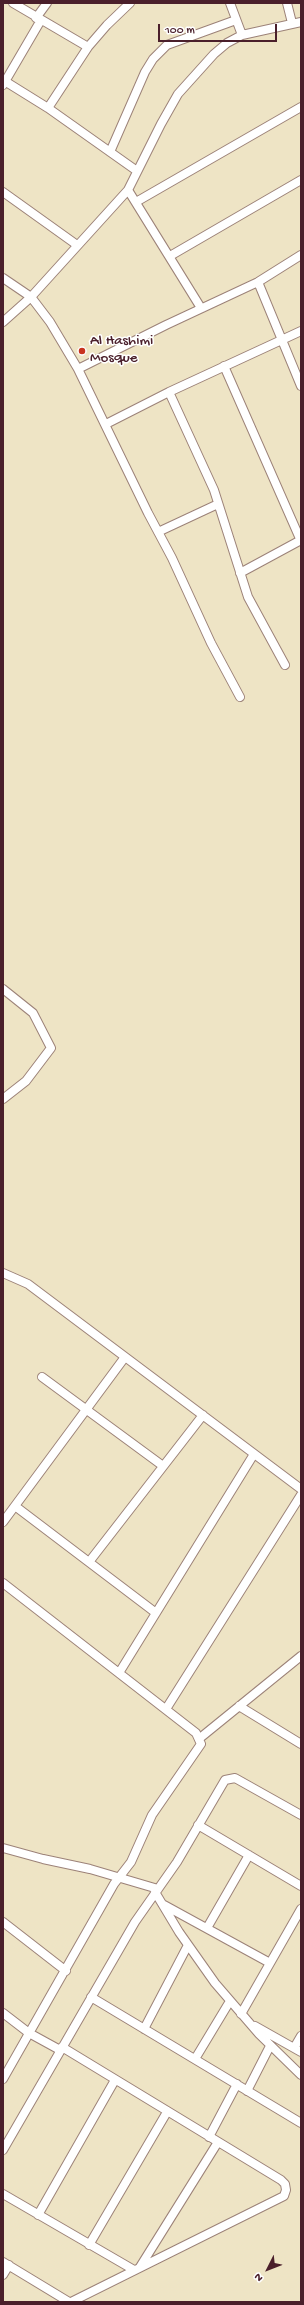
<!DOCTYPE html>
<style>
body{margin:0}
#map{position:relative;width:304px;height:2305px;overflow:hidden;background:#eee4c5;font-family:"Gochi Hand",sans-serif}
canvas{display:block}
.frame{position:absolute;inset:0;border:4px solid #4a1f2b;pointer-events:none}
.north{position:absolute;left:248px;top:2249px;width:40px;height:40px;-webkit-text-stroke:3px #fff;paint-order:stroke;rotate:228deg;font-size:11px;font-weight:700;line-height:16px;text-align:center;color:#4a1f2b}
.north::after{content:'';display:block;margin:auto;width:14px;height:18px;background:#4a1f2b;clip-path:polygon(50% 0,100% 100%,50% 72%,0 100%)}
.scale{position:absolute;left:158px;top:24px;width:119px;height:18px;box-sizing:border-box;border:2px solid #4a1f2b;border-top:0;padding-left:5px;font-size:12px;line-height:14px;white-space:nowrap;color:#4a1f2b;-webkit-text-stroke:3px #fff;paint-order:stroke}
</style>
<div id="map">
<canvas width="304" height="2305"></canvas>
<div class="frame"></div>
<div class="north">N</div>
<div class="scale">100 m</div>
</div>
<script>
const ctx = document.querySelector('canvas').getContext('2d');
ctx.lineJoin = 'round';
const poly = rows => new Path2D(rows.map(r => 'M' + r).join(''));
function trace(path, color, width, dash) { ctx.strokeStyle = color; ctx.lineWidth = width; ctx.lineCap = dash ? 'butt' : 'round'; ctx.setLineDash(dash || []); ctx.stroke(path); }
function drawText(font, color, halo, rows, align = 'center') {
  ctx.font = font + ' "Gochi Hand",sans-serif'; ctx.lineWidth = 3; ctx.setLineDash([]); ctx.textBaseline = 'middle'; ctx.strokeStyle = halo; ctx.fillStyle = color; for (const [text, x, y, turn = 0] of rows) {
    ctx.save(); ctx.translate(x, y); ctx.rotate((+turn || 0) * Math.PI / 180); ctx.textAlign = isNaN(turn) ? turn : align; if (halo) ctx.strokeText(text, 0, 0); ctx.fillText(text, 0, 0); ctx.restore();
  }
}
const minor = poly([
 [13,3,88,47],
 [230,3,242,35],
 [287,3,292,23],
 [36,18,47,3],
 [3,80,48,108,137,171],
 [3,85,41,20],
 [48,108,88,47,107,25,130,3],
 [110,152,145,72,153,59,167,45,236,20],
 [128,190,201,308],
 [3,192,77,245],
 [136,202,301,107],
 [170,256,301,180],
 [3,278,31,297,50,322,78,369,148,513,172,558,211,643,240,697],
 [258,282,301,386],
 [3,322,31,297,128,190,161,124,178,94,214,54,227,43,242,35,301,22],
 [224,366,301,541],
 [78,369,166,325,258,282,301,255],
 [169,392,214,490,248,597,285,665],
 [106,424,169,392,301,331],
 [158,532,218,504],
 [240,573,301,540],
 [3,989,33,1013,51,1048,26,1081,3,1099],
 [3,1273,28,1284,301,1489],
 [42,1377,163,1466],
 [15,1506,156,1613],
 [3,1522,125,1357],
 [89,1562,203,1415],
 [3,1583,196,1733,201,1744,152,1815,131,1862,114,1884,3,2079],
 [119,1673,254,1454],
 [239,1706,301,1744],
 [166,1709,301,1495],
 [200,1738,301,1656],
 [198,1825,301,1886],
 [3,1848,43,1859,90,1869,158,1889],
 [155,1892,179,1932,215,1983,259,2034,301,2075],
 [164,1905,270,1963],
 [3,1922,66,1971],
 [207,1928,249,1855],
 [91,1997,301,2123],
 [3,2013,29,2033,60,2050],
 [241,2014,301,1909],
 [255,2026,301,2052],
 [144,2029,188,1945],
 [62,2047,281,2180,285,2184,286,2190,284,2196,278,2199,71,2302],
 [294,2048,301,2036],
 [195,2059,230,2001],
 [247,2091,270,2046],
 [209,2137,237,2084],
 [3,2150,135,1922,177,1862,225,1780,235,1778,301,1815],
 [3,2194,134,2270],
 [38,2215,115,2080],
 [89,2245,167,2112],
 [3,2262,69,2302],
 [140,2267,218,2142],
 [3,2275,9,2265]
]);
trace(minor, '#9c8278', 10);
trace(minor, '#fff', 8);
for (const [x, y, r, color] of [
 [82,351,4,"#c8321e"]
]) { const dot = new Path2D(); dot.arc(x, y, r, 0, 2 * Math.PI); ctx.fillStyle = color; ctx.fill(dot); trace(dot, '#fff', 1.5); }
drawText('15px', '#4a1f2b', '#fff', [
 ["Al Hashimi",90,342],
 ["Mosque",90,359]
], 'left');
</script>
